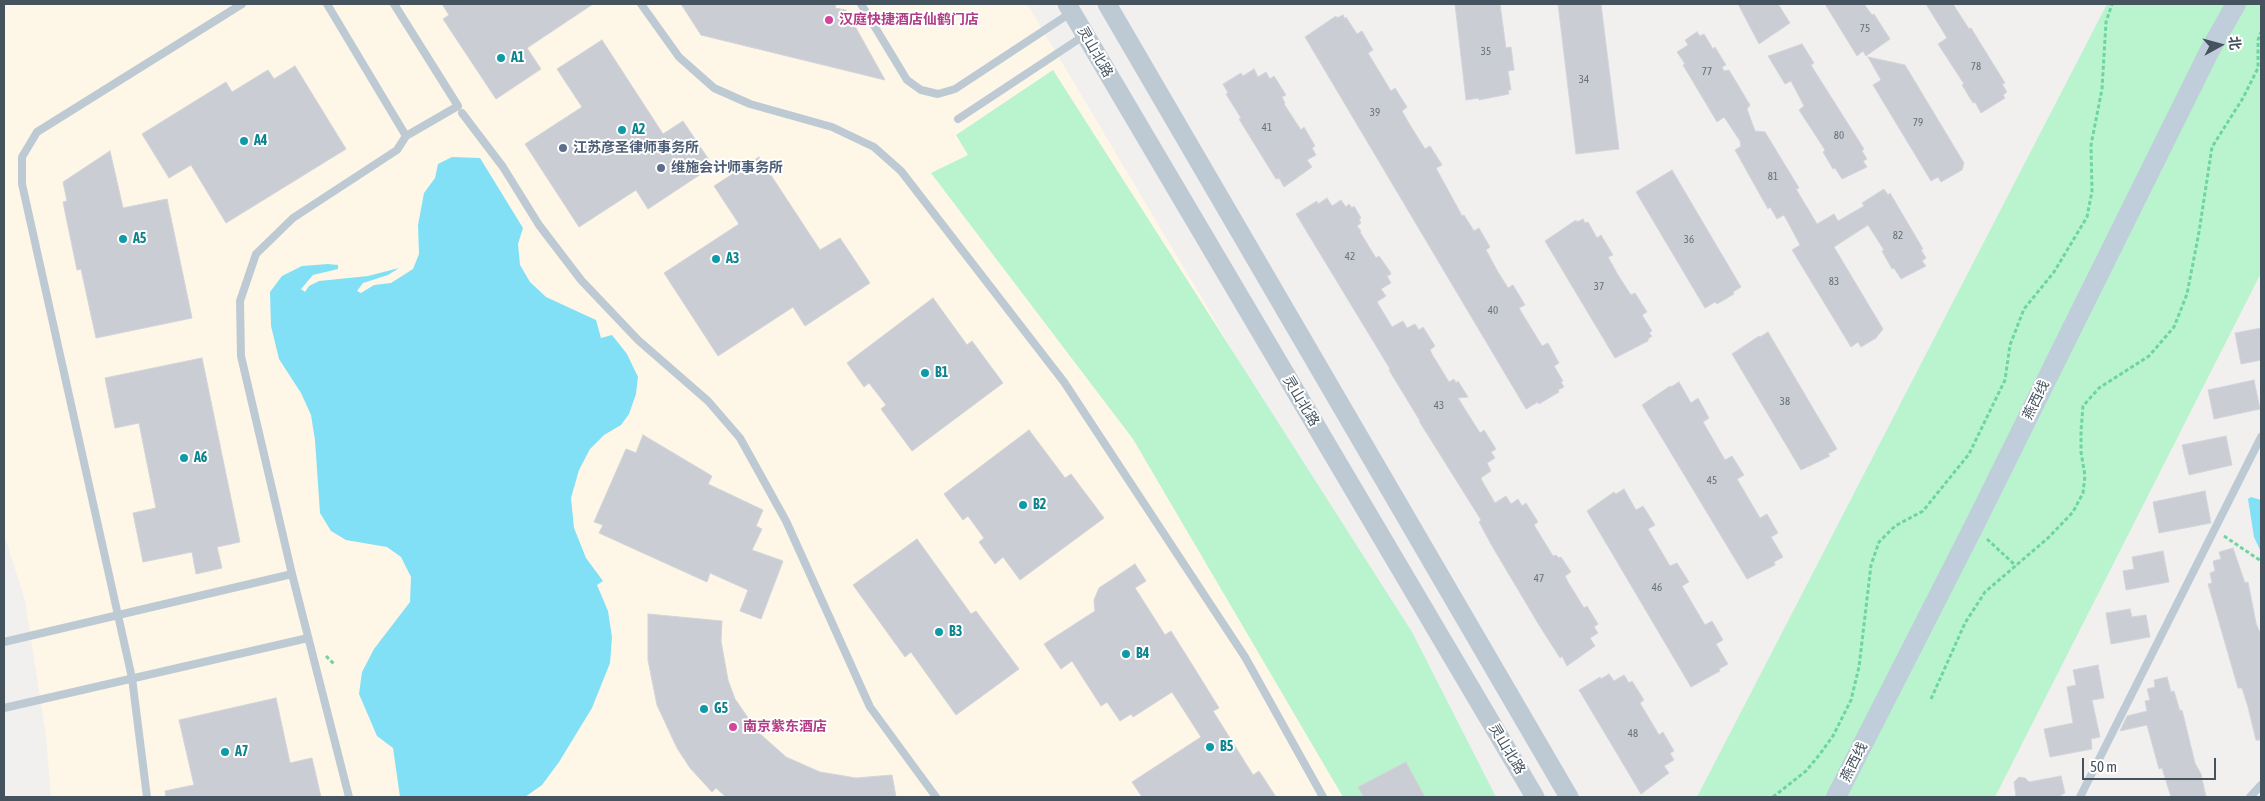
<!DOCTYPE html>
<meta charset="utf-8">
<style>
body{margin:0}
#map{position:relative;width:2265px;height:801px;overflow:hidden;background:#f2efef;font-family:"Asap Condensed","Noto Sans SC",sans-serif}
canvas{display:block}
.frame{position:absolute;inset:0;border:5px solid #45535f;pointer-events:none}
.north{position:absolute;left:2195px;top:20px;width:50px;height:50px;-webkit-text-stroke:4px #fff;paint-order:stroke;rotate:83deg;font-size:14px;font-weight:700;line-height:20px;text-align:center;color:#45535f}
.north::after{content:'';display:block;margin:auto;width:18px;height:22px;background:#45535f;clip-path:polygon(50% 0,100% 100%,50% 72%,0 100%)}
.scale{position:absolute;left:2082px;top:758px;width:134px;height:22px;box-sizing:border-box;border:2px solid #45535f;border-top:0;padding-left:6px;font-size:15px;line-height:18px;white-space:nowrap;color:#45535f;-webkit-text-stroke:4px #fff;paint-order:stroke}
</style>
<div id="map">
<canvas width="2265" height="801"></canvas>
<div class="frame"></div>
<div class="north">北</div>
<div class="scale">50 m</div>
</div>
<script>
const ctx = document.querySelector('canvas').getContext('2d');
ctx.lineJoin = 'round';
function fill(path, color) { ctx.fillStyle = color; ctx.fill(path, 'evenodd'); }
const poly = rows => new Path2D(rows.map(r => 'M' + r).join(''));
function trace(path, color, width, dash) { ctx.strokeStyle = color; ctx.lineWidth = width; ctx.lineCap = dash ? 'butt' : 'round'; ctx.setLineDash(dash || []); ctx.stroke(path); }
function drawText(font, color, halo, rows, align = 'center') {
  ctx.font = font + ' "Asap Condensed","Noto Sans SC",sans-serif'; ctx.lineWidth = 4; ctx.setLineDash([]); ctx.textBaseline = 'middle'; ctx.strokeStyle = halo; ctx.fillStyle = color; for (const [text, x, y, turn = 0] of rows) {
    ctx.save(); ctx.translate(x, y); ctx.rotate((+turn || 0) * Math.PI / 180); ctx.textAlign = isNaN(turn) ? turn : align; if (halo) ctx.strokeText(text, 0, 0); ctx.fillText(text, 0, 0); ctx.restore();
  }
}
fill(poly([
 [4,4,1027,4,1202,298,1491,797,51,797,46,736,25,600,4,534]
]), '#fef7e7');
fill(poly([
 [2107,4,2261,4,2261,273,1995,797,1697,797],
 [1053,70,1412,632,1496,797,1343,797,1133,439,931,173,968,155,956,135]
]), '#b9f4ce');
fill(poly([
 [452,157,480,158,523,228,518,244,520,265,530,282,546,297,596,320,601,338,612,335,627,354,638,377,636,394,629,414,621,425,604,435,590,449,579,470,571,498,574,528,586,558,603,581,597,585,608,611,612,637,610,663,592,708,559,762,542,785,525,797,400,797,393,748,377,736,359,694,362,672,374,649,410,602,411,577,401,557,387,547,346,540,331,531,320,513,315,440,311,415,301,393,279,359,271,326,270,292,282,276,302,266,328,264,338,265,338,269,313,275,301,289,305,292,309,286,319,281,368,276,399,268,388,275,363,283,357,291,361,293,374,285,391,283,413,269,419,254,418,225,424,193,435,178,438,164],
 [2251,497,2261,500,2261,552,2254,537,2248,499]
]), '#81e0f6');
const building = poly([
 [442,4,593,4,527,48,541,69,496,99,443,19,449,15,442,4],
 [681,4,836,4,835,8,846,10,885,80,701,35,681,4],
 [1455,4,1500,4,1506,48,1511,47,1514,70,1508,71,1511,90,1508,90,1509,94,1479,100,1479,98,1466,100,1455,4],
 [1558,4,1601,4,1619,149,1576,154,1558,4],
 [1738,4,1778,4,1790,23,1759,44,1738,4],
 [1825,4,1864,4,1872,15,1874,14,1890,39,1866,56,1863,51,1857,56,1825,4],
 [1926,4,1953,4,1969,29,1971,28,2005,83,2002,84,2007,92,2003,95,2005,98,1981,113,1975,102,1973,103,1962,85,1964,84,1938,44,1947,38,1926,4],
 [1343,15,1345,19,1346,17,1357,34,1362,31,1373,50,1368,53,1391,91,1395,88,1407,107,1402,111,1410,125,1425,149,1430,146,1439,160,1442,165,1436,168,1460,212,1462,216,1464,215,1474,231,1479,228,1490,247,1486,250,1498,272,1508,288,1513,285,1525,305,1519,308,1528,323,1542,346,1548,343,1559,363,1554,366,1563,381,1561,382,1564,387,1558,390,1559,392,1539,404,1538,402,1526,409,1305,37,1336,16,1337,18,1343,15],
 [1697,32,1700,36,1704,34,1713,49,1715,47,1726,65,1722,67,1724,71,1729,70,1750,105,1747,109,1755,131,1765,132,1799,188,1796,189,1817,224,1834,214,1838,221,1864,206,1862,203,1884,189,1888,195,1890,193,1923,249,1921,250,1926,258,1922,261,1926,266,1901,279,1894,268,1892,269,1882,251,1884,250,1868,225,1834,247,1883,329,1876,338,1861,347,1858,342,1851,347,1792,250,1800,245,1784,215,1777,219,1770,207,1768,209,1735,150,1741,146,1740,141,1724,117,1717,122,1683,65,1685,64,1677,52,1688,45,1685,40,1697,32],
 [602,40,663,134,683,121,713,166,648,209,636,190,579,227,525,144,582,107,557,69,602,40],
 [1802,44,1814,63,1811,65,1814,70,1864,149,1862,151,1867,159,1863,161,1867,167,1842,179,1835,168,1833,169,1823,152,1825,150,1799,110,1804,106,1791,81,1785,84,1768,56,1802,44],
 [1868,57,1905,65,1964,163,1962,170,1941,182,1938,177,1931,181,1873,85,1881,80,1868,57],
 [295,66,346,149,226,223,191,165,169,178,142,134,226,82,232,92,268,70,274,79,295,66],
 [1254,69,1258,77,1266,72,1270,79,1274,76,1286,95,1282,97,1285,103,1284,104,1301,130,1304,127,1315,146,1312,148,1316,155,1307,160,1312,167,1284,187,1279,178,1276,179,1239,119,1241,118,1226,94,1228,93,1223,84,1241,73,1243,76,1254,69],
 [110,151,123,208,167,199,192,318,96,338,81,269,77,270,63,202,67,201,63,182,110,151],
 [759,157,820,250,840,238,870,283,805,326,793,307,718,356,664,273,739,224,714,186,759,157],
 [1672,170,1741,287,1733,292,1734,294,1717,304,1715,302,1705,308,1636,192,1672,170],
 [1327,198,1332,206,1341,200,1346,207,1349,204,1352,208,1354,206,1361,218,1359,219,1361,223,1357,226,1361,231,1360,232,1376,258,1379,256,1389,270,1391,274,1387,276,1391,283,1381,289,1386,296,1377,302,1392,327,1403,321,1407,328,1415,324,1419,330,1423,327,1435,346,1430,350,1433,356,1449,382,1454,379,1456,383,1458,381,1468,397,1458,398,1480,433,1484,430,1496,449,1491,452,1495,458,1487,463,1491,471,1482,477,1481,479,1495,503,1506,496,1511,504,1518,499,1522,506,1526,503,1538,522,1534,525,1553,556,1556,555,1559,558,1561,557,1571,572,1565,576,1568,582,1584,608,1587,606,1598,624,1594,627,1598,633,1590,638,1595,646,1567,666,1562,656,1560,658,1539,625,1492,546,1479,522,1481,520,1419,421,1420,421,1389,370,1390,369,1296,214,1317,201,1318,204,1327,198],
 [1583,219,1585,223,1588,222,1597,238,1601,235,1613,255,1608,257,1618,275,1631,295,1635,293,1647,312,1642,315,1652,331,1649,333,1652,336,1648,339,1648,341,1615,358,1545,241,1576,220,1577,222,1583,219],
 [933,298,967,345,972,341,1003,383,912,451,881,409,886,405,869,383,864,387,847,363,933,298],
 [2261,328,2261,360,2241,364,2235,333,2261,328],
 [1768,332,1837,449,1828,454,1830,456,1801,470,1732,354,1759,336,1760,337,1768,332],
 [202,358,240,542,217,547,222,568,196,574,192,552,143,562,133,513,156,508,139,423,115,428,105,378,202,358],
 [2254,380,2260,409,2214,419,2208,390,2254,380],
 [1679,382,1691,403,1698,398,1709,418,1703,422,1725,460,1732,456,1744,475,1737,479,1760,518,1767,514,1778,533,1771,537,1783,557,1774,562,1775,565,1747,579,1642,405,1670,386,1671,387,1679,382],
 [1029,430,1065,478,1071,474,1104,518,1020,580,1003,557,995,564,979,542,984,538,968,516,963,520,944,494,1029,430],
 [643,435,712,476,708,484,763,510,756,526,762,529,752,550,783,561,761,619,740,611,748,590,710,573,707,582,599,533,603,525,594,522,626,449,636,453,643,435],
 [2226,436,2232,465,2189,475,2182,445,2226,436],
 [1624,489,1636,510,1643,506,1655,525,1648,529,1670,566,1677,563,1689,582,1682,586,1705,625,1712,621,1723,640,1716,644,1728,664,1719,669,1720,671,1691,687,1587,511,1614,492,1616,494,1624,489],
 [2205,491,2211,523,2159,533,2153,502,2205,491],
 [917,539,971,614,976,611,1019,669,956,715,911,652,905,657,853,585,917,539],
 [2233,548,2245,583,2248,582,2256,623,2259,631,2261,631,2261,740,2256,740,2248,707,2242,688,2238,688,2208,584,2212,583,2210,573,2215,571,2213,561,2221,559,2219,552,2233,548],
 [2163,551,2169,582,2126,590,2123,571,2134,569,2132,557,2163,551],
 [1135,564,1146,581,1135,588,1165,635,1171,631,1198,674,1219,708,1213,711,1253,775,1259,771,1276,797,1142,797,1132,782,1201,737,1172,692,1133,717,1131,714,1120,721,1107,702,1101,706,1072,661,1061,669,1044,644,1095,611,1094,600,1099,588,1135,564],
 [2130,609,2132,617,2146,615,2150,637,2111,644,2106,613,2130,609],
 [648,614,722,621,721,641,728,680,735,699,758,732,786,757,820,772,856,778,892,775,896,797,726,797,716,788,712,792,690,768,677,748,657,705,648,660,648,614],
 [2098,665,2104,698,2092,700,2100,737,2091,739,2092,749,2050,757,2044,729,2073,723,2067,687,2076,685,2073,670,2098,665],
 [1609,674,1614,681,1624,675,1629,683,1632,681,1644,700,1640,703,1659,735,1663,732,1674,751,1670,753,1674,760,1664,766,1669,773,1641,794,1579,690,1600,677,1601,679,1609,674],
 [2167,677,2171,692,2174,691,2180,711,2182,710,2195,763,2201,774,2206,797,2171,797,2162,768,2159,769,2147,725,2120,731,2127,716,2147,711,2145,701,2150,700,2147,689,2155,687,2154,680,2167,677],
 [276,698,290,763,312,758,321,797,166,797,165,791,194,785,179,720,276,698],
 [1406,762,1425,797,1364,797,1358,787,1406,762],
 [2061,776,2065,793,2061,795,2061,797,2016,797,2014,782,2019,777,2025,778,2029,782,2061,776]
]);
fill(building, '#caced4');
trace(building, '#d2d5db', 1);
trace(poly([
 [2224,536,2261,561],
 [1987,539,2016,566],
 [326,656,334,664],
 [1931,699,1965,623,1985,592,2048,538,2073,512,2083,493,2085,476,2081,452,2081,431,2083,406,2099,388,2149,356,2174,327,2187,294,2199,232,2212,147,2243,98,2258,68,2258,40,2261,32],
 [1773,797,1806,771,1820,754,1833,736,1851,700,1859,667,1871,565,1879,542,1895,526,1923,511,1969,454,2005,380,2010,345,2024,309,2054,272,2087,217,2092,191,2091,145,2102,89,2106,22,2112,4]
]), '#6dd6a0', 3, [4, 2.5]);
trace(poly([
 [327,4,406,136],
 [641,4,679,57,714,88,750,104,832,127,874,147,901,171,1064,382,1245,657,1323,797],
 [861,4,907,80,921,90,938,94,955,89,1072,12],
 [462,113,503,167,539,225,581,280,638,340,708,401,740,438,786,521,870,707,936,797],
 [958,119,1085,35],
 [4,642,292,574],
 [4,708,308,638],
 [147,797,132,678,22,184,22,157,37,132,242,4],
 [349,797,292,574,241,356,240,301,256,254,293,218,397,150,406,136,458,106,394,4],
 [2080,797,2261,437],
 [2250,797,2261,785]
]), '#becad3', 8);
trace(poly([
 [1067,4,1535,797],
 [1107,4,1569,797]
]), '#becad3', 19);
trace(poly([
 [1836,797,1974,526,2210,50,2236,4]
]), '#c0cdda', 20);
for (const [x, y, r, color] of [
 [829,20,5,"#d1479c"],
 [501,58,5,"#0f9aa8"],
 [622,130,5,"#0f9aa8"],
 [244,141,5,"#0f9aa8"],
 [563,148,5,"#5c6f8a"],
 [661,168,5,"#5c6f8a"],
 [123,239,5,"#0f9aa8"],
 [716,259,5,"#0f9aa8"],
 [925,373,5,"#0f9aa8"],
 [184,458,5,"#0f9aa8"],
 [1023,505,5,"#0f9aa8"],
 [939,632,5,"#0f9aa8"],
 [1126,654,5,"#0f9aa8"],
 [704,709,5,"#0f9aa8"],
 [733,727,5,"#d1479c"],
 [1210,747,5,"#0f9aa8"],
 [225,752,5,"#0f9aa8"]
]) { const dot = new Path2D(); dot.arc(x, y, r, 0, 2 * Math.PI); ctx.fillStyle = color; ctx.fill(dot); trace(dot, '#fff', 2); }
drawText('11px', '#66727c', null, [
 ["75",1865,29],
 ["35",1486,52],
 ["78",1976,67],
 ["77",1707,72],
 ["34",1584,80],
 ["39",1375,113],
 ["79",1918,123],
 ["41",1267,128],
 ["80",1839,136],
 ["81",1773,177],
 ["82",1898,236],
 ["36",1689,240],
 ["42",1350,257],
 ["83",1834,282],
 ["37",1599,287],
 ["40",1493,311],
 ["38",1785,402],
 ["43",1439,406],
 ["45",1712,481],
 ["47",1539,579],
 ["46",1657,588],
 ["48",1633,734]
]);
drawText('bold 14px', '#b23c85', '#fff', [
 ["汉庭快捷酒店仙鹤门店",839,20],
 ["南京紫东酒店",743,727]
], 'left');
drawText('14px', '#45535f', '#fff', [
 ["灵山北路",1095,52,60],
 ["燕西线",2036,400,-64],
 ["灵山北路",1301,401,59],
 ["灵山北路",1507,749,59],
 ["燕西线",1854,762,-63]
]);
drawText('bold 14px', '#0d838f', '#fff', [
 ["A1",511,58],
 ["A2",632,130],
 ["A4",254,141],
 ["A5",133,239],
 ["A3",726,259],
 ["B1",935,373],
 ["A6",194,458],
 ["B2",1033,505],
 ["B3",949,632],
 ["B4",1136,654],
 ["G5",714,709],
 ["B5",1220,747],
 ["A7",235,752]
], 'left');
drawText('bold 14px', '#4e5e75', '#fff', [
 ["江苏彦圣律师事务所",573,148],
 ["维施会计师事务所",671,168]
], 'left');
</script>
